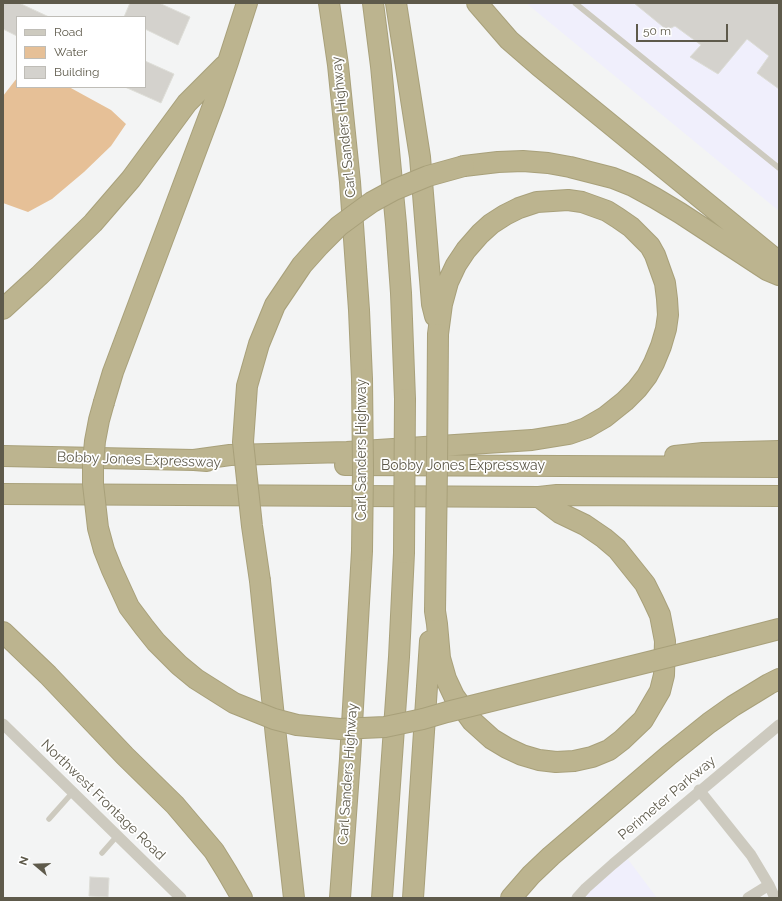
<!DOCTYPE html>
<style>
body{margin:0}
#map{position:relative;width:782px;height:901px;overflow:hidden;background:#f3f4f4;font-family:Raleway,sans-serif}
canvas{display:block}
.frame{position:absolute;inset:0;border:4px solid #5e5a4b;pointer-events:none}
.legend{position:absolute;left:16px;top:16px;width:130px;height:72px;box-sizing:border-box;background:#fff;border:1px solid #bfbdb7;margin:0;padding:5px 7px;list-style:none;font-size:12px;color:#5e5a4b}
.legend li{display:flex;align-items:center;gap:8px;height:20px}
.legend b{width:20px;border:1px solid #bfbdb7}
.north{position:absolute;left:16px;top:845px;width:40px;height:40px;-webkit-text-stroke:3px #fff;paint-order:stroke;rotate:289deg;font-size:11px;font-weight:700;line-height:16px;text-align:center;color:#5e5a4b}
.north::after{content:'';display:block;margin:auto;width:14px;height:18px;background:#5e5a4b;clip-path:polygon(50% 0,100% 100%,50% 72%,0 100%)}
.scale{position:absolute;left:636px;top:24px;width:92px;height:18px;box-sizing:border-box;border:2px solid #5e5a4b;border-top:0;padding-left:5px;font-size:12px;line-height:14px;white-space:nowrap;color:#5e5a4b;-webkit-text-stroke:3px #fff;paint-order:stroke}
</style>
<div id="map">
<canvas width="782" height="901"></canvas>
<div class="frame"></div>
<ul class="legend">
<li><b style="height:5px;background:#cdcabf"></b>Road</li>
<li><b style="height:11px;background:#e6c097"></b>Water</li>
<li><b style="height:11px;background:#d4d2cd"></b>Building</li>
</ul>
<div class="north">N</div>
<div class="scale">50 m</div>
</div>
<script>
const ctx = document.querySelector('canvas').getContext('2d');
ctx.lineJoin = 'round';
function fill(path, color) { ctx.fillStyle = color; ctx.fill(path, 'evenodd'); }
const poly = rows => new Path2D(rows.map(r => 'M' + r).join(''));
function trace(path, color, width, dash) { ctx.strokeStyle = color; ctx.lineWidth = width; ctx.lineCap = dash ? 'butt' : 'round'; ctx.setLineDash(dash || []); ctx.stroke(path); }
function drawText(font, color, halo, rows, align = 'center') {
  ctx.font = font + ' Raleway,sans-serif'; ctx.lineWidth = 3.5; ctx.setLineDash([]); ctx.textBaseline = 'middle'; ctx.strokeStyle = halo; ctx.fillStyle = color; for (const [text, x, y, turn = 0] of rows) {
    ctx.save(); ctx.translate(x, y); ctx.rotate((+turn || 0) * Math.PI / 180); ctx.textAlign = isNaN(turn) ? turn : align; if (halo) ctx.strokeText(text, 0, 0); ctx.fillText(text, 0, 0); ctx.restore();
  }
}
fill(poly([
 [526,3,779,3,779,211],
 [624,854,657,898,584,898]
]), '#f0effc');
fill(poly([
 [17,78,17,87,69,87,111,110,126,124,111,146,84,172,52,199,28,212,3,203,3,96]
]), '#e6c097');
const building = poly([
 [3,3,19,3,49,17,17,17,17,36,3,29,3,3],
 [130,3,159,3,190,17,178,45,145,29,145,17,124,17,130,3],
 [634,3,779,3,779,89,757,73,769,56,747,39,718,74,690,57,701,45,675,26,667,30,634,3],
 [145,61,174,74,161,103,125,87,145,87,145,61],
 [90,877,109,878,108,897,89,896,90,877]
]);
fill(building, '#d4d2cd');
trace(building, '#ddddd7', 1);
const highway = poly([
 [329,3,338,65,350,182,359,310,362,379],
 [373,3,381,66,396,224,401,293,405,399],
 [396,3,420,157,432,304,435,316],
 [477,3,509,40,539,66,779,262],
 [464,166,498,162,523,161,548,163,570,167,613,178,633,186,655,198,680,213,767,270,779,275],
 [3,309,40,275,93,223,131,179,187,103,224,66],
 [104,402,113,372,214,103,228,62,247,3],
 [3,456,194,460,207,461],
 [675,456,703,453,779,451],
 [194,460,230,455,347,452,532,440,569,434,586,428,605,417,625,401,637,389,647,376,654,363,661,346,666,329,668,315,667,299,665,283,655,255,650,246,631,227,618,218,607,211,582,202,568,200,537,202,519,208,505,215,491,224,480,234,466,250,456,265,448,282,442,304,438,334],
 [345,465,779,467],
 [3,494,539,497,557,495,779,496],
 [260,581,276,737,294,898],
 [435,611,437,624,440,658,446,679,454,696,472,721,492,739,507,748,522,755,539,760,556,762,574,761,592,757,609,750,622,740,643,720,660,691,664,675,665,641,660,615,653,600,645,584,617,549,604,538,585,525,560,513,539,497],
 [3,632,48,675,125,756,175,805,214,851,227,872,242,898],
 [713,646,779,629],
 [340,898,350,759,362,551],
 [382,898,399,657,404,553],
 [413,898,430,641],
 [511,898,531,875,551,856,669,755,709,723,733,706,769,684,779,679]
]);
trace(highway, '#a8a07a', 22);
trace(poly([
 [575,3,779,168],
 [49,819,73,792],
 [102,853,117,836]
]), '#cdcabf', 5.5);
trace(poly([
 [3,724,181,898],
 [699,790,751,855,769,885,775,898],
 [577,898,586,888,613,864,779,725],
 [748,898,769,885]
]), '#cdcabf', 11);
trace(highway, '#bcb48f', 20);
const highwayBridge = poly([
 [362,379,363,470,362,551],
 [104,402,99,420,95,441,93,463,93,484,98,528,104,550,112,570,129,607,144,627,156,642,179,665,196,679,234,703,274,719,297,725,318,727,340,729,385,727,423,719,447,712,713,646],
 [404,553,405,399],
 [260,581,252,526,243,442,247,386,259,344,275,305,302,265,319,246,339,226,358,212,372,202,394,190,428,176,464,166],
 [435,611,437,469,438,334]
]);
trace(highwayBridge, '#a8a07a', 22, []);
trace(highwayBridge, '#bcb48f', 20);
drawText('14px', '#5e5a4b', '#fff', [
 ["Carl Sanders Highway",344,127,-96],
 ["Carl Sanders Highway",362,450,-90],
 ["Bobby Jones Expressway",139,460,2],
 ["Bobby Jones Expressway",463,466],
 ["Carl Sanders Highway",348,774,-86],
 ["Perimeter Parkway",667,798,-40],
 ["Northwest Frontage Road",103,800,44]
]);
</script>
